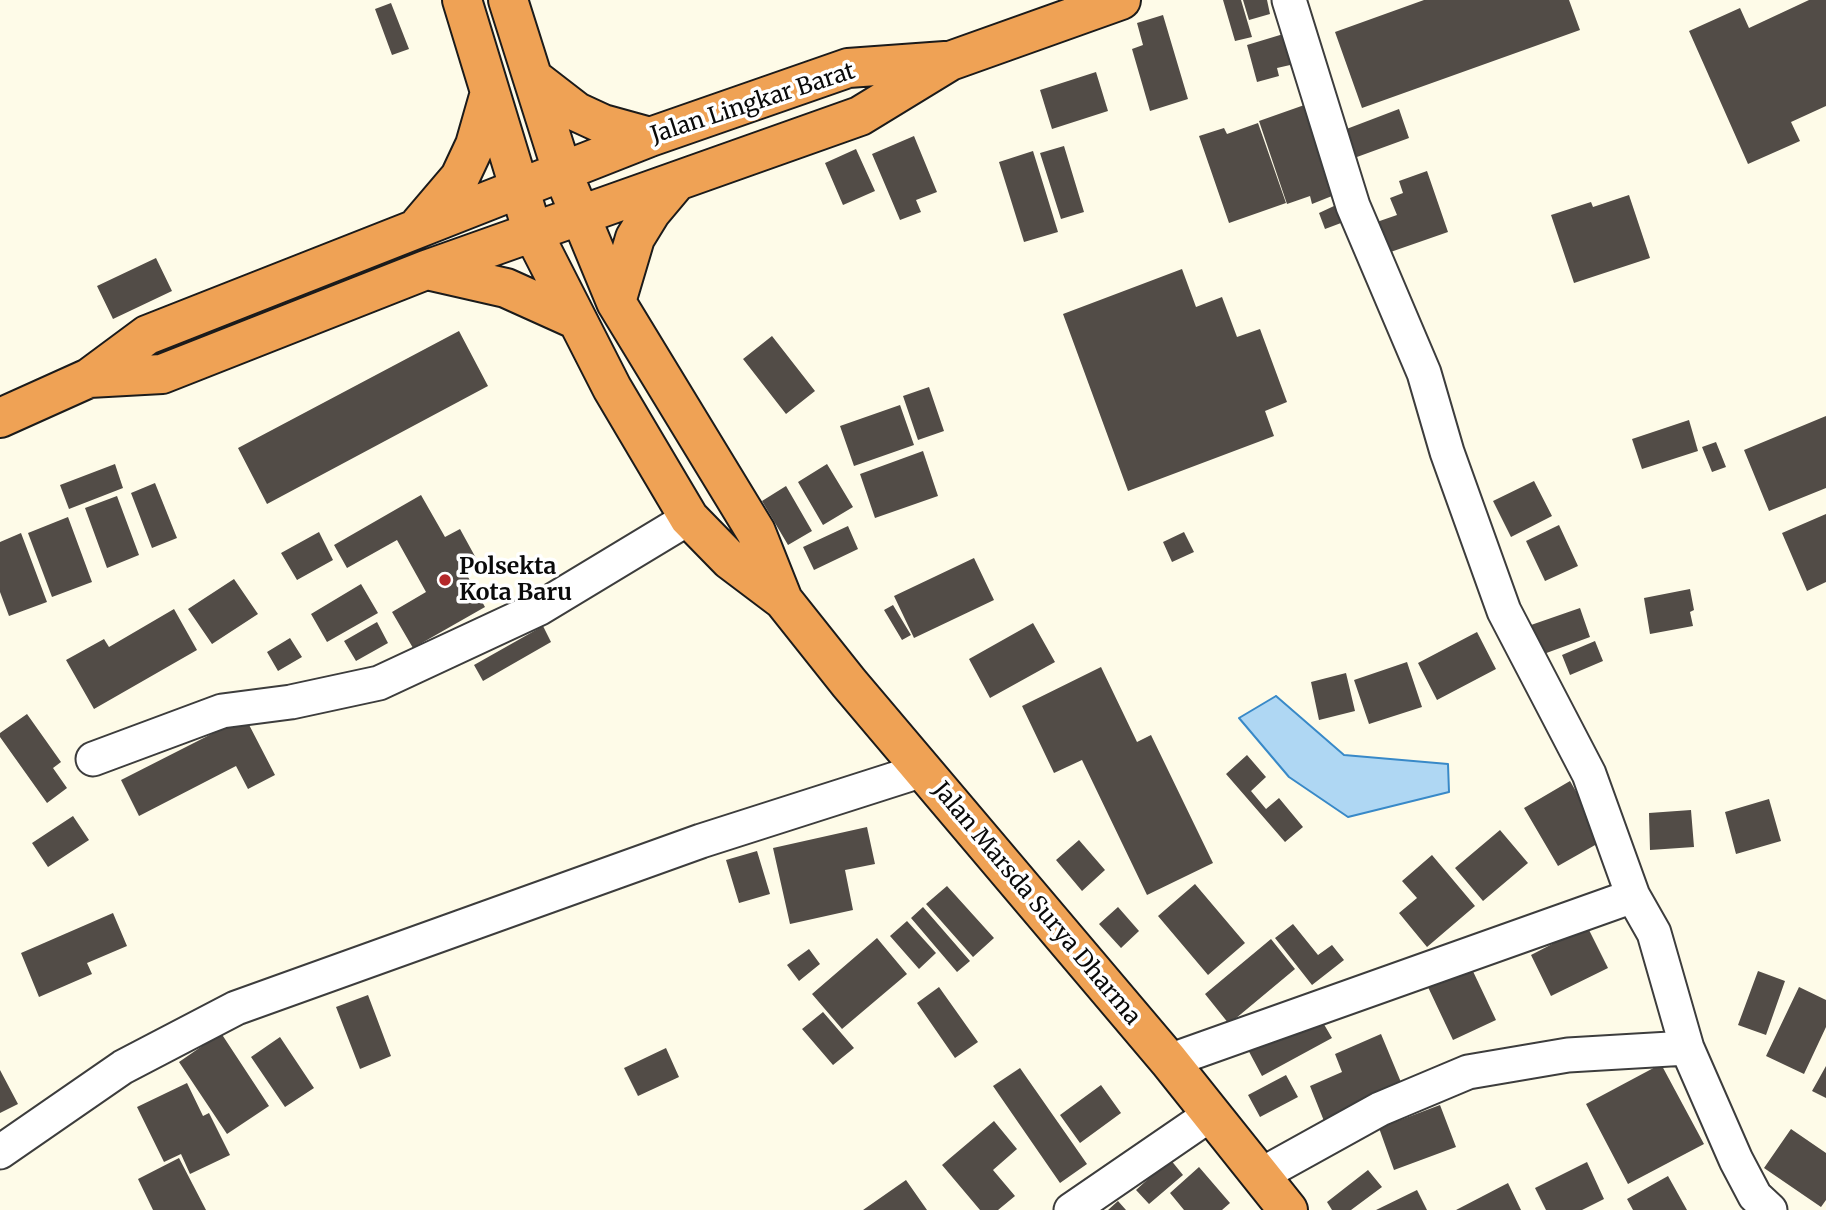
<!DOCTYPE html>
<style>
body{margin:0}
canvas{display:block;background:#fefbe8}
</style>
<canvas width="1826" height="1210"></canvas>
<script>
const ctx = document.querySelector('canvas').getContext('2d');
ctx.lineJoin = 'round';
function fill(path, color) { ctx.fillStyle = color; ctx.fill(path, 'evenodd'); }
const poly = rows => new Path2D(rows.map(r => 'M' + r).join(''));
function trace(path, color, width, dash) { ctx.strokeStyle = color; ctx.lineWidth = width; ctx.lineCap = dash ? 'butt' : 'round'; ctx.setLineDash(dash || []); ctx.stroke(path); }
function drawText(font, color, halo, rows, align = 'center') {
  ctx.font = font + ' Merriweather,serif'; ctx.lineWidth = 7; ctx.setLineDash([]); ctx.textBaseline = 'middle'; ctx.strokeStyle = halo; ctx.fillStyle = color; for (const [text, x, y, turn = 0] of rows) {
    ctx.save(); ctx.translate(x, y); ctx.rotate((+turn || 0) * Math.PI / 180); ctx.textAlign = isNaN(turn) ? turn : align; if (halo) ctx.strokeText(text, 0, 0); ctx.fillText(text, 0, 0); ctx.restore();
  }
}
const water = poly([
 [1276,696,1344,755,1448,764,1449,792,1348,817,1289,777,1239,718,1276,696]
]);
fill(water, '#afd7f3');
trace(water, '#3889c8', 2);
fill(poly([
 [1223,0,1241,0,1252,37,1235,41],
 [1243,0,1267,0,1270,14,1249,20],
 [1424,0,1569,0,1580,30,1362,108,1335,32],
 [1809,0,1826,0,1826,106,1791,122,1800,141,1748,164,1689,31,1740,8,1749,28],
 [391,3,409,49,392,55,375,9],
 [1163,15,1188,99,1150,111,1132,49,1143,45,1137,23],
 [1290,32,1299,63,1277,68,1279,76,1257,82,1247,45],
 [1096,72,1108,111,1052,129,1040,90],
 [1310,103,1339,186,1329,189,1332,196,1312,204,1310,196,1287,204,1259,121],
 [1399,109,1409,138,1346,161,1336,133],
 [1258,123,1286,203,1229,223,1199,136,1224,128,1227,134],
 [914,136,937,192,916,200,921,212,900,220,872,154],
 [1064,146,1084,212,1061,219,1040,153],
 [856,149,875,191,843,205,825,163],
 [1033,151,1058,232,1024,242,999,162],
 [1427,171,1448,232,1382,255,1371,224,1397,215,1390,198,1403,193,1399,181],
 [1629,195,1650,258,1574,283,1551,215,1591,202,1593,207],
 [1334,206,1341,223,1325,229,1319,213],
 [156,258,172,291,113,319,97,286],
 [1182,269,1196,307,1222,297,1237,337,1260,329,1287,402,1265,411,1274,436,1128,491,1063,314],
 [459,331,488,386,267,504,238,448],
 [772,336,815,391,786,414,743,359],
 [929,387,944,431,918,440,903,396],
 [900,405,914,445,854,466,840,426],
 [1826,416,1826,488,1769,511,1744,450],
 [1689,420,1698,451,1642,469,1632,439],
 [1716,442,1726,467,1712,472,1702,447],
 [923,451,938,496,875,518,860,474],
 [115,464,123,488,69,509,60,485],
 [827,464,853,507,823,525,798,482],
 [1534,481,1552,516,1511,537,1493,501],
 [155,483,177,538,152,548,131,493],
 [786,486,812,531,788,545,762,501],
 [421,495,445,537,460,529,477,560,463,568,485,607,413,648,392,612,426,592,397,540,347,568,334,545],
 [117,496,139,555,107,568,85,508],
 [1826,514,1826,582,1807,591,1782,533],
 [68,517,92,582,52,597,28,533],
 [1559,525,1578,566,1545,581,1526,541],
 [848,526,858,549,814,570,803,547],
 [319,532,333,560,297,580,281,553],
 [1184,532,1194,552,1172,562,1163,542],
 [21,533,47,602,9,616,0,592,0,542],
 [974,558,994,600,914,638,894,596],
 [234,579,258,614,212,644,188,609],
 [361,584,378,613,327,642,311,614],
 [1690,589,1694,610,1690,612,1693,626,1650,634,1644,598],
 [893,605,911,635,902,640,884,610],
 [1580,608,1590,637,1541,655,1531,625],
 [174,609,197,650,94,709,66,660,104,639,109,647],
 [377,622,388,643,356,661,344,641],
 [1033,623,1055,662,990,698,969,659],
 [543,626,551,642,483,681,474,665],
 [1477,632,1496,669,1437,700,1418,663],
 [290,638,302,657,278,671,267,652],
 [1595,641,1603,661,1570,675,1562,655],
 [1407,662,1422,707,1369,724,1354,680],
 [1101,667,1137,742,1151,735,1213,863,1147,895,1082,760,1054,773,1022,706],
 [1346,673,1355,711,1319,720,1311,682],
 [27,714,61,762,53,768,67,788,47,803,0,737,0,733],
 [245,717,275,775,248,789,236,766,139,816,121,780],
 [1247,755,1266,777,1251,791,1266,809,1279,798,1303,827,1285,842,1226,774],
 [1570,781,1604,840,1558,866,1524,808],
 [1769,799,1781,841,1736,854,1725,812],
 [1691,810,1694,847,1650,850,1649,813],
 [73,816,89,840,48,867,32,843],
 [867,827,875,864,845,870,853,910,790,924,773,848],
 [1500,830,1528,863,1483,901,1455,868],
 [1079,840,1105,870,1082,891,1056,860],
 [757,851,770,894,739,903,726,860],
 [1432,855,1475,906,1427,947,1399,913,1417,898,1402,881],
 [1195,884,1245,943,1208,975,1158,916],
 [947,886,994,938,973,957,926,904],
 [923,907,970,961,957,972,911,918],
 [1118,907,1139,931,1121,948,1099,924],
 [113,913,127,946,87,963,92,974,39,997,21,953],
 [907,921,936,953,919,969,890,936],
 [1293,924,1318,955,1332,945,1344,960,1312,985,1275,938],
 [1587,926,1608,968,1551,996,1531,955],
 [877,938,907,974,842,1029,812,994],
 [1271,939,1295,969,1229,1024,1205,994],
 [809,949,820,964,799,981,787,965],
 [1470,965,1496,1020,1453,1040,1427,985],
 [1758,971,1785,981,1766,1035,1738,1025],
 [939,987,978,1042,955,1058,917,1003],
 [1799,987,1826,1000,1826,1027,1804,1074,1766,1056],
 [368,995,391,1056,360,1069,336,1007],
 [1315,1009,1332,1038,1262,1076,1246,1046],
 [823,1012,854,1048,833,1065,802,1029],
 [221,1033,269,1106,227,1134,179,1062],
 [1381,1034,1403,1087,1324,1121,1310,1086,1342,1072,1335,1054],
 [280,1037,314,1088,285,1107,251,1057],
 [666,1048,679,1077,638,1096,624,1068],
 [1661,1064,1704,1144,1628,1184,1586,1104],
 [1826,1066,1826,1098,1812,1091],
 [1020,1068,1087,1164,1060,1183,993,1086],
 [0,1070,18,1104,0,1113],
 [1286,1075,1298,1097,1260,1117,1248,1095],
 [187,1083,203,1116,209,1113,230,1155,190,1174,181,1154,164,1162,137,1107],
 [1101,1085,1121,1113,1080,1143,1060,1115],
 [1440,1105,1456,1147,1394,1170,1379,1128],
 [994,1121,1017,1149,993,1170,1015,1196,998,1210,980,1210,942,1165],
 [1791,1129,1826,1153,1826,1200,1821,1207,1764,1168],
 [179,1158,206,1210,153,1210,138,1179],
 [1170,1159,1183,1175,1149,1204,1136,1190],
 [1587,1162,1604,1199,1582,1210,1546,1210,1535,1188],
 [1199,1167,1230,1203,1222,1210,1184,1210,1170,1193],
 [1368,1170,1382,1187,1351,1210,1332,1210,1327,1202],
 [1668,1176,1687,1210,1633,1210,1627,1199],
 [906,1180,927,1210,863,1210],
 [1508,1183,1521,1210,1456,1210],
 [1417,1190,1427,1210,1376,1210],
 [1118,1201,1126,1210,1108,1210]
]), '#524c47');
const street = poly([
 [1289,0,1353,206,1424,373,1447,452,1504,611,1589,774,1633,896,1654,933,1687,1048],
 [93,759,222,711,291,702,379,683,540,608,689,518],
 [1169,1061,1633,896],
 [0,1152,123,1067,236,1008,701,841,923,770],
 [1259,1176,1380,1109,1468,1072,1568,1055,1687,1048,1736,1160,1755,1196,1770,1210],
 [1071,1210,1211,1114]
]);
const highway = poly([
 [462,0,533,233,612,388,689,518,730,560,783,600,849,683,1169,1061,1288,1210],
 [508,0,563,174,616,302,756,532,783,600],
 [533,78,577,112,603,124,650,137],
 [420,224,460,177,475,145,489,96],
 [427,270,506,288,577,320],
 [616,302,635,238,651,212,677,181],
 [89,378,162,374,426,270,860,116,950,61,1121,0],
 [0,418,89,378,147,335,650,137,848,68,945,61]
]);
trace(street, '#3d3d3d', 37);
trace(highway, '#1b1b1b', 42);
trace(street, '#fff', 33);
trace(highway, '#efa255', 38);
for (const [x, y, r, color] of [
 [445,580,7,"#b42829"]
]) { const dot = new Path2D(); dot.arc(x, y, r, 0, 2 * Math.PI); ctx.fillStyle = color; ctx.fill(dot); trace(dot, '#fff', 2.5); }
drawText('23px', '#0a0a0a', '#fff', [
 ["Jalan Lingkar Barat",753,104,-18],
 ["Jalan Marsda Surya Dharma",1036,904,50]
]);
drawText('bold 23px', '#0a0a0a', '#fff', [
 ["Polsekta",459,567],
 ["Kota Baru",459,593]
], 'left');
</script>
